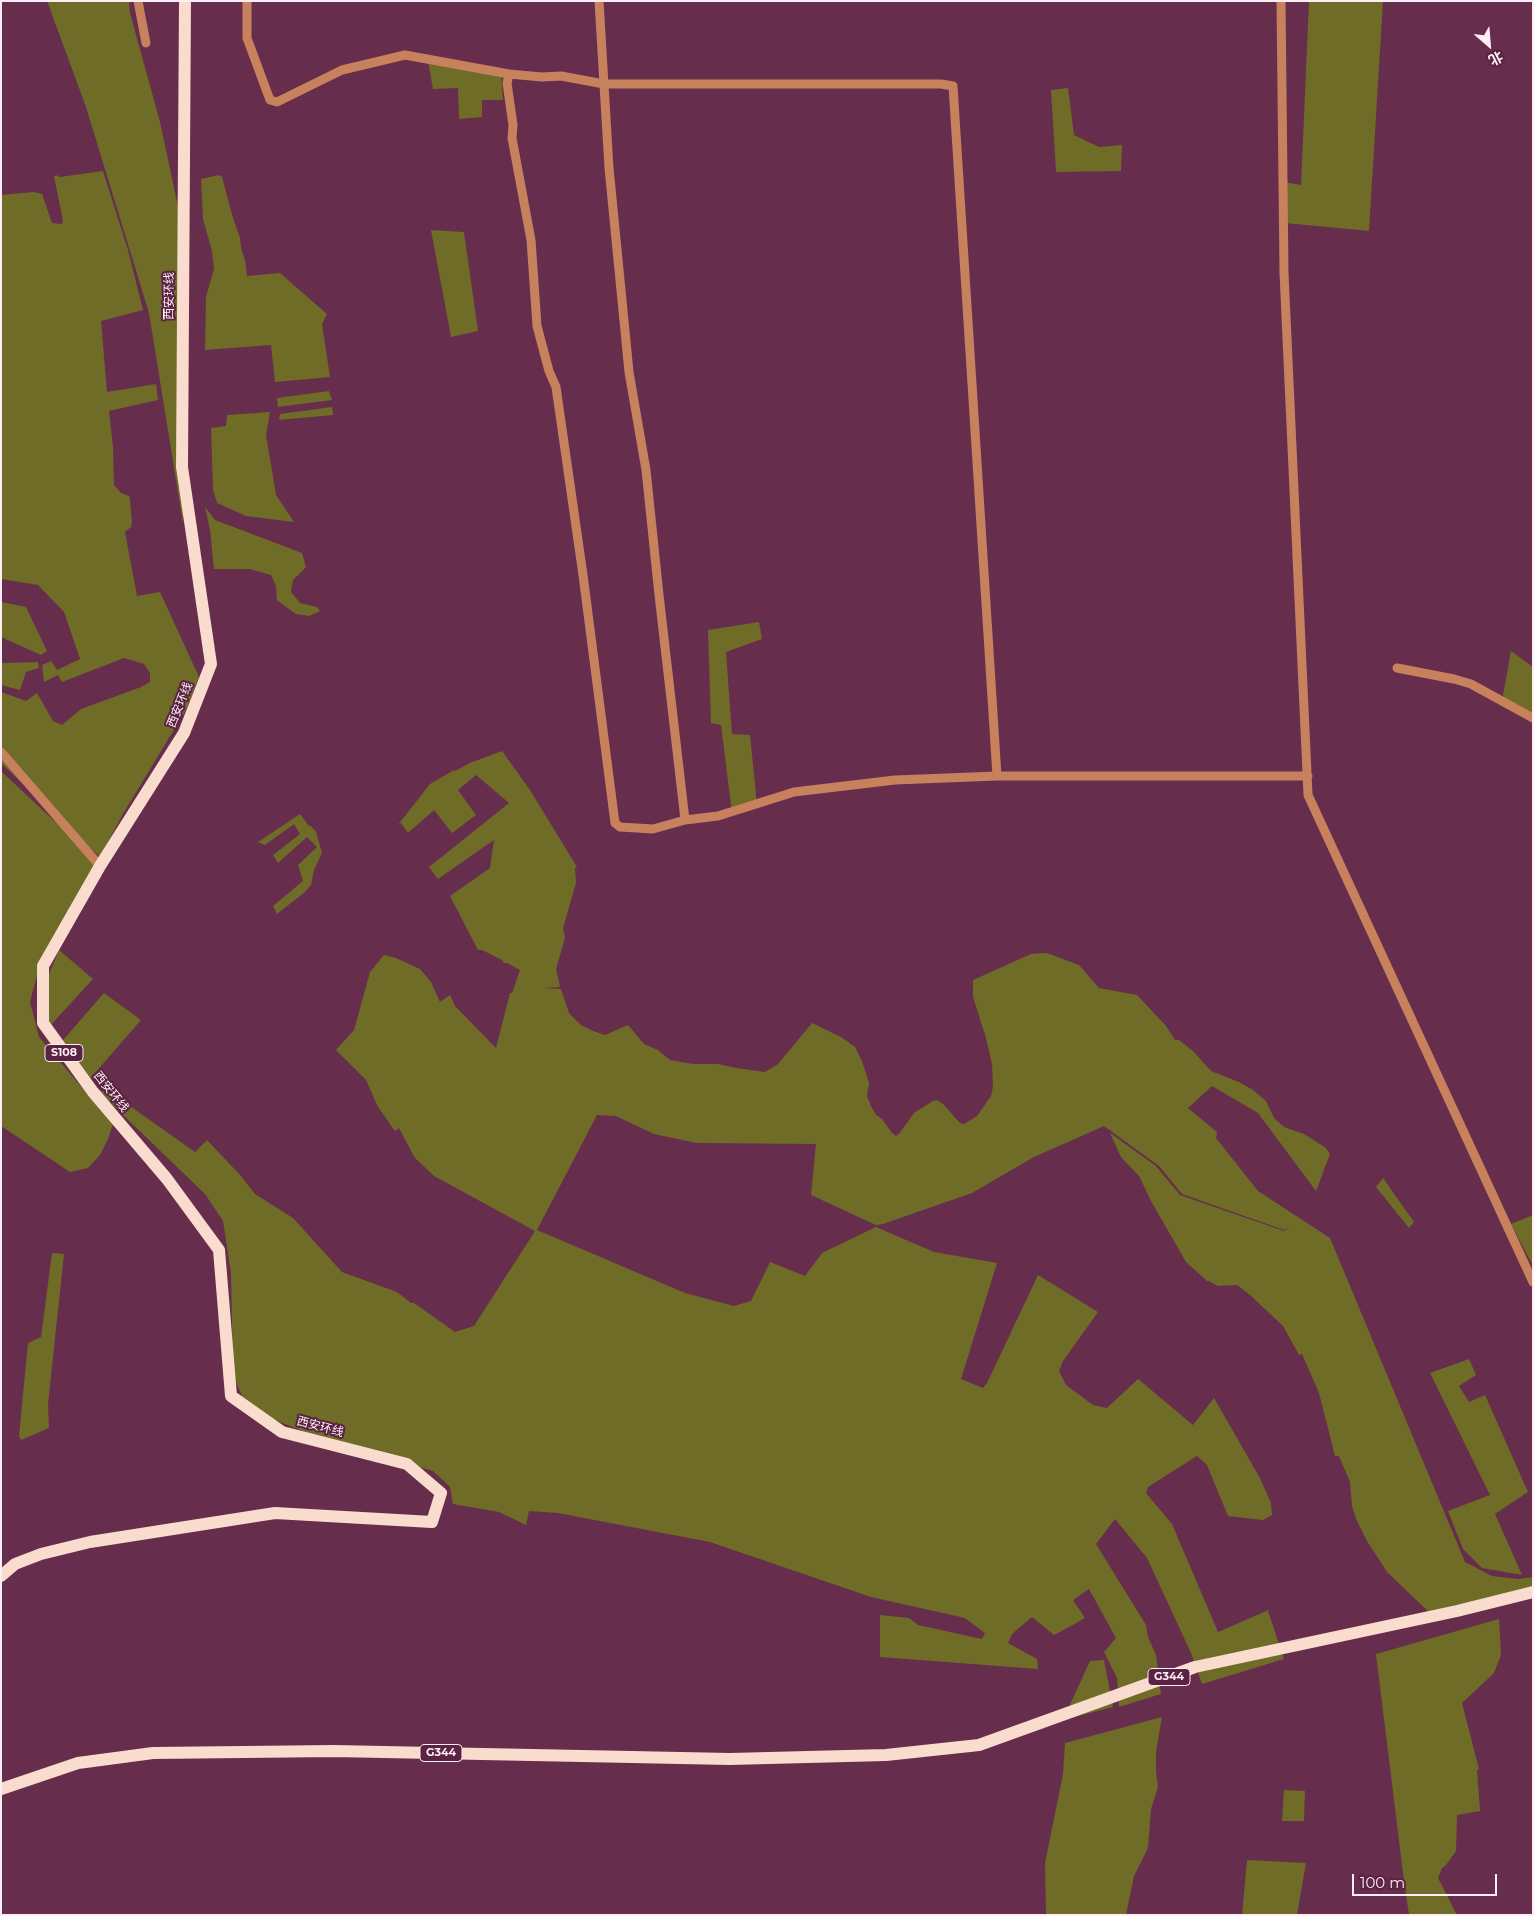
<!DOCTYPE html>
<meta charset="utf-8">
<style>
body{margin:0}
#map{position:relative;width:1534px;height:1916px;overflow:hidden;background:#672d4d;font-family:Montserrat,"Noto Sans SC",sans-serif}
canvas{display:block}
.frame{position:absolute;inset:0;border:2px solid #fdeef5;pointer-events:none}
.north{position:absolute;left:1464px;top:20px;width:50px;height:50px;-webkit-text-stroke:4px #5b2242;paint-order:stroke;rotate:153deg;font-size:14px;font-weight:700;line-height:20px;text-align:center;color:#fdeef5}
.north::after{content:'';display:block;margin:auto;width:18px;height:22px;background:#fdeef5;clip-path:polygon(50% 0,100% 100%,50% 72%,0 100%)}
.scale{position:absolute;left:1352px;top:1874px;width:145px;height:22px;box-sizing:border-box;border:2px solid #fdeef5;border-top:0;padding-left:6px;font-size:15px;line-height:18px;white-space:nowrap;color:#fdeef5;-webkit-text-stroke:4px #5b2242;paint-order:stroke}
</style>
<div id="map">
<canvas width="1534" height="1916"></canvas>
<div class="frame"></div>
<div class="north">北</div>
<div class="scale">100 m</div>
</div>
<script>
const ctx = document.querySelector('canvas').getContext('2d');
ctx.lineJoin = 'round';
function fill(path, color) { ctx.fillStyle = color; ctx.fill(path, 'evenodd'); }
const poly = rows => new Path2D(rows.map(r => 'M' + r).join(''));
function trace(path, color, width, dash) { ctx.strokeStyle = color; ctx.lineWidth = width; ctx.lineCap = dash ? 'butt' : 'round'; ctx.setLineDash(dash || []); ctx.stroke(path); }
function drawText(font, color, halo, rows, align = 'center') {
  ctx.font = font + ' Montserrat,"Noto Sans SC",sans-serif'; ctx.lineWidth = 4; ctx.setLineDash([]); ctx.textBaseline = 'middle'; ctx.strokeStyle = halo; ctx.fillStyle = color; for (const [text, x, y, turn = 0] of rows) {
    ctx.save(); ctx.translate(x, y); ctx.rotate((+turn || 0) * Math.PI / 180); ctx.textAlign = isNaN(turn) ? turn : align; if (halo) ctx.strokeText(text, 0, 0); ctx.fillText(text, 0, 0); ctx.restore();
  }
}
fill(poly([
 [47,1,129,1,130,13,160,122,179,211,182,258,183,523,149,313,86,107],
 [1309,1,1383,1,1369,231,1285,223,1284,182,1301,185],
 [428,61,501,73,503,100,482,100,482,117,459,119,458,88,433,89],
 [1068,88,1074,135,1099,147,1122,145,1121,171,1056,172,1051,90],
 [103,171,128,250,143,310,101,321,107,392,156,384,158,400,109,411,113,447,114,485,121,493,129,496,130,499,132,522,131,527,125,532,137,596,160,592,199,677,187,708,123,814,100,857,1,763,1,692,26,701,37,693,53,721,62,725,81,709,141,687,150,682,150,673,144,664,124,658,62,682,58,675,44,682,42,665,51,661,57,670,80,659,64,612,38,585,1,579,1,195,34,192,42,194,52,223,62,224,63,221,54,176,59,175,57,176,60,177],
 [219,175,222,177,233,218,240,238,241,248,245,260,247,276,280,273,327,314,322,324,330,377,275,382,271,345,205,350,206,297,214,269,212,251,203,219,201,179],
 [431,230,464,232,478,331,451,337],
 [329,391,332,400,278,407,277,398],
 [332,407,333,415,279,420,280,414],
 [270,412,266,435,276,495,294,522,246,516,217,503,213,490,211,428,226,426,227,415],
 [205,507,215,520,302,553,306,567,293,580,291,592,300,603,317,607,320,611,309,616,296,614,277,600,276,586,271,575,250,569,214,569,210,530],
 [1,602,26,607,47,651,41,655,1,637],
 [759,622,762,639,726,652,732,734,750,735,757,804,732,813,721,725,711,723,708,630],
 [1511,651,1533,667,1533,721,1502,701],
 [38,662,39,668,26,672,20,690,1,685,1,663],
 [502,751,530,790,577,867,575,868,576,883,563,928,565,938,556,969,560,987,543,988,561,989,569,1013,581,1025,593,1031,605,1035,628,1025,644,1044,658,1050,670,1060,693,1064,718,1064,736,1068,765,1072,778,1064,812,1023,841,1037,855,1047,862,1061,869,1083,867,1096,871,1106,876,1115,882,1119,892,1133,896,1136,899,1134,914,1113,933,1101,937,1100,943,1104,960,1123,964,1124,977,1116,991,1096,993,1087,992,1064,986,1038,973,997,973,980,1031,954,1047,953,1079,965,1099,988,1137,995,1166,1026,1175,1040,1179,1040,1193,1051,1211,1071,1239,1082,1253,1090,1266,1101,1274,1118,1284,1127,1304,1134,1326,1148,1330,1154,1316,1191,1258,1113,1212,1086,1188,1108,1217,1132,1216,1138,1258,1191,1330,1238,1465,1562,1492,1576,1518,1579,1533,1577,1533,1587,1432,1615,1387,1572,1367,1541,1357,1521,1352,1506,1350,1482,1339,1456,1335,1456,1319,1393,1302,1354,1299,1355,1283,1326,1250,1295,1237,1285,1218,1286,1209,1281,1207,1281,1186,1262,1151,1201,1139,1176,1121,1157,1110,1133,1156,1166,1180,1195,1284,1231,1291,1227,1284,1230,1182,1194,1159,1166,1104,1126,1034,1157,972,1193,883,1224,876,1225,811,1195,816,1144,697,1143,654,1134,616,1116,597,1115,537,1230,685,1293,734,1306,751,1301,770,1262,805,1276,822,1253,876,1227,934,1252,997,1263,961,1379,983,1388,987,1383,1038,1275,1098,1312,1063,1361,1059,1371,1066,1385,1093,1405,1107,1408,1138,1379,1193,1425,1214,1398,1260,1478,1271,1503,1272,1515,1263,1520,1228,1516,1207,1465,1197,1456,1148,1487,1146,1493,1172,1524,1218,1632,1271,1609,1268,1611,1284,1659,1202,1684,1191,1653,1147,1558,1115,1519,1096,1544,1146,1625,1148,1637,1156,1655,1161,1694,1119,1707,1117,1678,1104,1652,1116,1638,1089,1589,1073,1600,1085,1618,1060,1632,1054,1635,1032,1617,1012,1634,1008,1643,1037,1659,1038,1669,880,1657,880,1615,909,1618,918,1625,982,1639,985,1633,965,1618,871,1597,710,1542,558,1513,529,1511,526,1525,499,1512,453,1504,450,1487,433,1471,335,1444,260,1414,243,1398,233,1375,231,1273,223,1221,205,1194,94,1087,130,1106,195,1152,207,1140,241,1176,255,1194,293,1218,342,1272,397,1292,411,1303,414,1303,455,1332,474,1326,535,1231,434,1176,415,1158,399,1128,395,1131,378,1107,366,1080,336,1050,354,1030,370,972,384,955,396,958,420,969,431,982,440,1002,450,995,455,1006,496,1048,510,993,512,993,520,970,507,963,504,963,502,960,482,950,478,950,450,896,490,868,494,840,438,879,429,867,509,803,476,775,458,790,476,815,452,833,434,810,408,833,401,823,398,825,430,784,454,770,455,771,470,763],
 [1,771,97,861,42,956,30,1002,39,1037,113,1124,108,1139,100,1155,88,1168,70,1172,1,1126],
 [300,814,309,826,311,826,316,832,322,853,314,870,311,885,305,892,277,914,273,906,303,881,298,865,317,847,307,837,278,863,273,855,300,834,294,824,265,845,258,842],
 [59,950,93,979,48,1028,45,984],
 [104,993,141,1020,88,1081,57,1047],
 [1383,1178,1414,1222,1409,1228,1376,1187],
 [1533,1215,1533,1266,1511,1224],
 [52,1253,64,1254,48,1404,49,1428,21,1440,19,1436,28,1343,41,1337],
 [1469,1359,1476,1375,1459,1386,1469,1402,1485,1395,1528,1492,1495,1514,1522,1575,1482,1568,1463,1549,1448,1511,1490,1495,1430,1373],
 [1499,1619,1501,1655,1494,1673,1462,1703,1479,1769,1477,1770,1480,1811,1457,1815,1456,1851,1446,1865,1442,1868,1438,1878,1457,1915,1409,1915,1403,1873,1376,1654],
 [1104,1660,1113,1707,1063,1720,1090,1661],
 [1162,1717,1156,1752,1156,1772,1158,1787,1151,1809,1148,1848,1134,1876,1126,1915,1046,1915,1045,1863,1063,1774,1065,1743],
 [1284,1790,1305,1791,1304,1821,1282,1821],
 [1247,1860,1306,1863,1297,1915,1242,1915]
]), '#6e6c27');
trace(poly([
 [138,1,146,43],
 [247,1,247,38,270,100,277,102,342,70,405,55,509,74,542,77,561,76,604,84,941,84,953,86,997,776],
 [599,1,609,168,629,372,646,470,659,595,685,820],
 [1281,1,1284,273,1308,795,1533,1282],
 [509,74,507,83,513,125,512,138,531,240,537,326,549,371,556,387,583,575,615,823,620,827,653,829,685,820,718,816,794,792,895,780,997,776,1308,776],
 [1397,668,1454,679,1471,684,1533,718],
 [1,752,100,866]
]), '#c7815c', 9);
trace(poly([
 [1,1576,15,1564,41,1554,90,1542,275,1513,432,1522,441,1493,407,1464,282,1432,231,1396,219,1250,167,1179,93,1092,43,1023,43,966,100,866,184,733,211,664,182,467,185,1],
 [1,1789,78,1763,153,1753,334,1751,730,1759,886,1755,979,1745,1195,1667,1457,1611,1533,1592]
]), '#f9dccd', 12);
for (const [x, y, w] of [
 [64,1053,38],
 [1169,1677,42],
 [441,1753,42]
]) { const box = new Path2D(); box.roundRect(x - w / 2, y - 8.5, w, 17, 4); ctx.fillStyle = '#5b2242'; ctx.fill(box); trace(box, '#fdeef5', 1); }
drawText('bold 11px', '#fdeef5', null, [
 ["S108",64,1053],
 ["G344",1169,1677],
 ["G344",441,1753]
]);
drawText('12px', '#fdeef5', '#5b2242', [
 ["西安环线",169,296,-90],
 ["西安环线",180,705,-68],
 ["西安环线",111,1092,51],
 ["西安环线",320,1427,15]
]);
</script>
